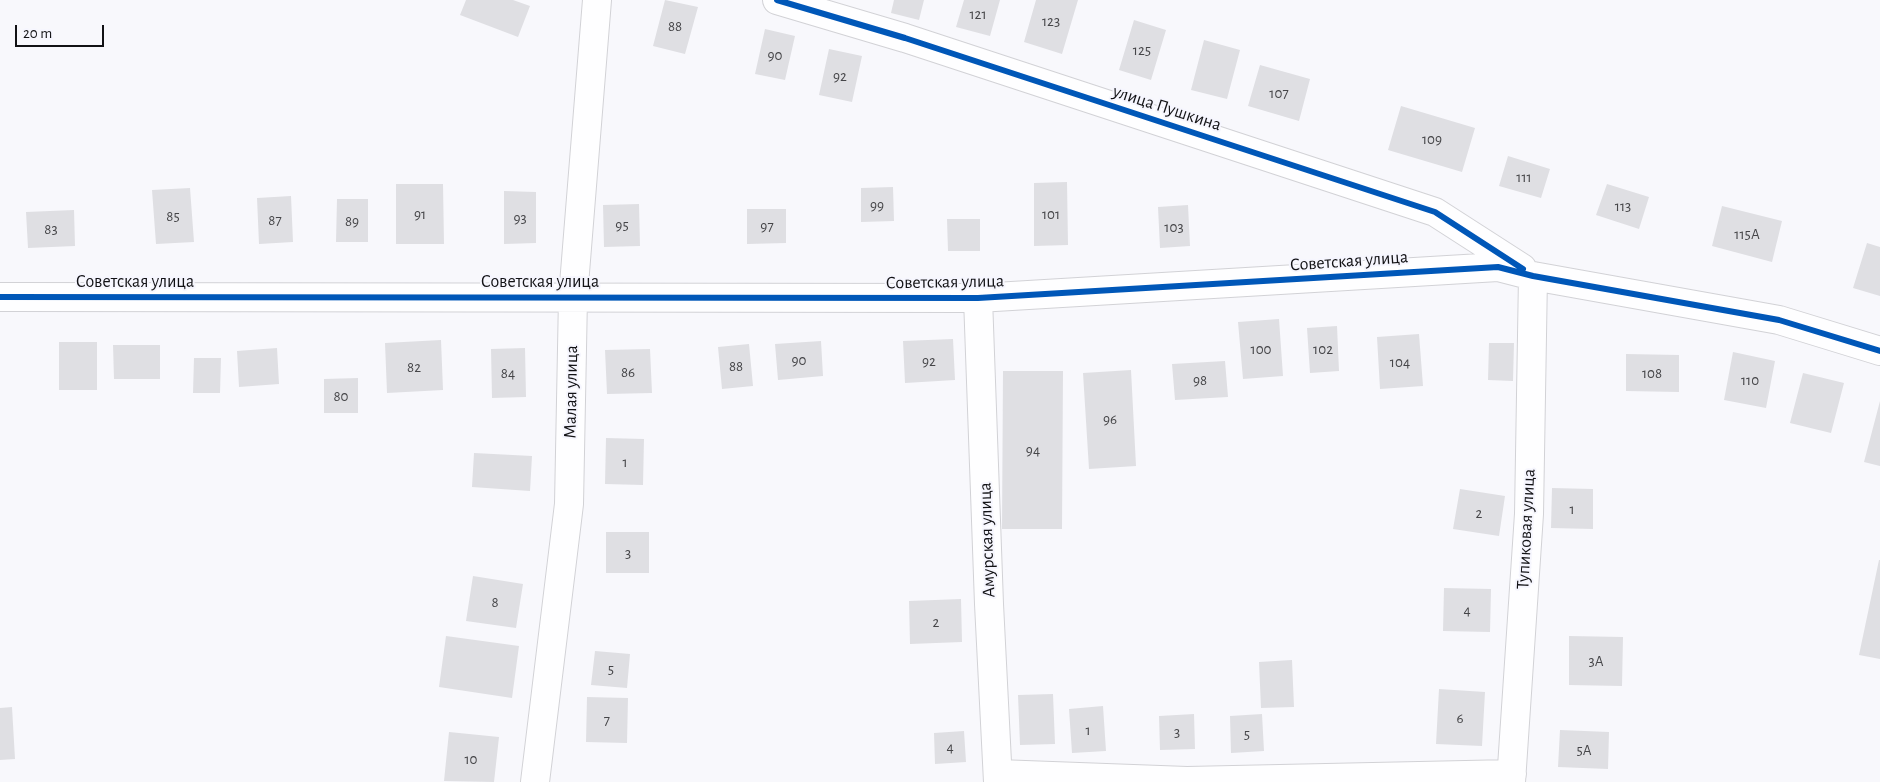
<!DOCTYPE html>
<meta charset="utf-8">
<style>
body{margin:0}
#map{position:relative;width:1880px;height:782px;overflow:hidden;background:#f8f8fc;font-family:"Alegreya Sans",sans-serif}
canvas{display:block}
.scale{position:absolute;left:15px;top:25px;width:89px;height:22px;box-sizing:border-box;border:2px solid #121215;border-top:0;padding-left:6px;font-size:15px;line-height:18px;white-space:nowrap;color:#121215;-webkit-text-stroke:4px #f6f6fe;paint-order:stroke}
</style>
<div id="map">
<canvas width="1880" height="782"></canvas>
<div class="scale">20 m</div>
</div>
<script>
const ctx = document.querySelector('canvas').getContext('2d');
ctx.lineJoin = 'round';
function fill(path, color) { ctx.fillStyle = color; ctx.fill(path, 'evenodd'); }
const poly = rows => new Path2D(rows.map(r => 'M' + r).join(''));
function trace(path, color, width, dash) { ctx.strokeStyle = color; ctx.lineWidth = width; ctx.lineCap = dash ? 'butt' : 'round'; ctx.setLineDash(dash || []); ctx.stroke(path); }
function drawText(font, color, halo, rows, align = 'center') {
  ctx.font = font + ' "Alegreya Sans",sans-serif'; ctx.lineWidth = 4; ctx.setLineDash([]); ctx.textBaseline = 'middle'; ctx.strokeStyle = halo; ctx.fillStyle = color; for (const [text, x, y, turn = 0] of rows) {
    ctx.save(); ctx.translate(x, y); ctx.rotate((+turn || 0) * Math.PI / 180); ctx.textAlign = isNaN(turn) ? turn : align; if (halo) ctx.strokeText(text, 0, 0); ctx.fillText(text, 0, 0); ctx.restore();
  }
}
fill(poly([
 [466,0,513,0,530,6,518,37,460,15],
 [665,0,698,7,685,54,653,46],
 [894,0,924,0,919,20,891,13],
 [964,0,1000,0,990,36,956,27],
 [1036,0,1078,0,1062,54,1024,42],
 [1134,20,1166,30,1151,80,1119,70],
 [765,29,795,36,785,80,755,74],
 [1204,40,1240,50,1227,99,1191,90],
 [829,49,862,56,852,102,819,95],
 [1260,65,1310,79,1299,121,1248,106],
 [1401,106,1475,128,1462,172,1388,150],
 [1508,156,1550,169,1541,198,1499,186],
 [1067,182,1068,245,1034,246,1034,183],
 [396,184,443,184,444,244,396,244],
 [1607,184,1649,197,1639,229,1596,215],
 [893,187,894,221,861,222,861,188],
 [190,188,194,242,156,244,152,190],
 [504,191,536,192,536,243,504,244],
 [291,196,293,242,259,244,257,198],
 [337,199,368,199,368,242,336,242],
 [639,204,640,246,604,247,603,205],
 [1188,205,1190,246,1160,248,1158,207],
 [1722,206,1782,221,1772,262,1712,246],
 [747,209,786,209,786,243,747,244],
 [74,210,75,246,28,248,26,212],
 [947,219,980,219,980,251,948,251],
 [1867,243,1880,247,1880,296,1853,288],
 [1279,319,1283,376,1243,379,1238,322],
 [1337,326,1339,371,1310,373,1307,328],
 [1419,334,1423,386,1380,389,1377,337],
 [953,339,955,380,905,383,903,341],
 [441,340,443,390,387,393,385,343],
 [821,341,823,376,778,380,775,344],
 [59,342,97,342,97,390,59,390],
 [1489,343,1514,343,1513,381,1488,380],
 [749,344,753,386,722,389,718,347],
 [113,345,160,345,160,379,114,379],
 [277,348,279,384,239,387,237,351],
 [525,348,526,397,492,398,491,349],
 [650,349,652,393,607,394,605,350],
 [1733,352,1775,361,1766,408,1724,400],
 [1626,354,1679,355,1679,392,1626,391],
 [194,358,221,358,220,393,193,393],
 [1225,361,1228,397,1175,400,1172,364],
 [1131,370,1136,466,1089,469,1083,373],
 [1003,371,1063,371,1062,529,1002,529],
 [1803,373,1844,383,1831,433,1790,423],
 [358,378,358,413,324,413,324,379],
 [1880,401,1880,466,1864,462],
 [606,438,644,439,643,485,605,484],
 [474,453,532,456,530,491,472,487],
 [1552,488,1593,489,1593,529,1551,528],
 [1460,489,1505,496,1499,536,1453,529],
 [606,532,649,532,649,573,606,573],
 [1879,560,1880,560,1880,659,1859,655],
 [473,576,523,584,516,628,466,621],
 [1444,588,1491,589,1490,632,1443,631],
 [961,599,962,642,910,644,909,601],
 [446,636,519,646,512,698,439,687],
 [1569,636,1623,637,1622,686,1569,685],
 [595,651,630,654,627,688,591,685],
 [1292,660,1294,707,1261,708,1259,662],
 [1439,689,1485,692,1482,746,1436,744],
 [1053,694,1055,744,1020,745,1018,695],
 [587,697,628,698,627,743,586,742],
 [1103,706,1106,751,1072,753,1069,709],
 [12,707,15,759,0,760,0,708],
 [1194,714,1195,749,1160,750,1159,716],
 [1262,714,1264,751,1231,753,1230,716],
 [1560,730,1609,732,1608,769,1558,767],
 [964,731,966,762,935,764,934,733],
 [449,732,499,737,494,782,444,781]
]), '#dfdfe3');
const minor = poly([
 [777,0,905,38,1435,212,1522,268],
 [0,297,978,298,1498,267,1533,276,1779,320,1880,351],
 [978,298,989,604,998,782],
 [998,774,1187,781,1512,774],
 [535,782,569,504,573,297,597,0],
 [1511,782,1529,514,1533,276]
]);
trace(minor, '#d2d2d6', 30);
trace(minor, '#fefeff', 28);
trace(poly([
 [777,0,905,38,1435,212,1523,269],
 [0,297,978,298,1498,267,1533,276,1779,320,1880,351]
]), '#0057b8', 6);
drawText('15px', '#454548', null, [
 ["121",978,14],
 ["123",1051,21],
 ["88",675,26],
 ["125",1142,50],
 ["90",775,55],
 ["92",840,76],
 ["107",1279,93],
 ["109",1432,139],
 ["111",1524,177],
 ["99",877,205],
 ["113",1623,206],
 ["91",420,214],
 ["101",1051,214],
 ["85",173,216],
 ["93",520,218],
 ["87",275,220],
 ["89",352,221],
 ["95",622,225],
 ["97",767,226],
 ["103",1174,227],
 ["83",51,229],
 ["115А",1747,234],
 ["100",1261,349],
 ["102",1323,349],
 ["90",799,360],
 ["92",929,361],
 ["104",1400,362],
 ["88",736,366],
 ["82",414,367],
 ["86",628,372],
 ["84",508,373],
 ["108",1652,373],
 ["98",1200,380],
 ["110",1750,380],
 ["80",341,396],
 ["96",1110,419],
 ["94",1033,450],
 ["1",625,462],
 ["1",1572,509],
 ["2",1479,513],
 ["3",628,553],
 ["8",495,602],
 ["4",1467,610],
 ["2",936,622],
 ["3А",1596,661],
 ["5",611,669],
 ["6",1460,718],
 ["7",607,720],
 ["1",1088,730],
 ["3",1177,732],
 ["5",1247,734],
 ["4",950,747],
 ["5А",1584,750],
 ["10",471,759]
]);
drawText('18px', '#121215', '#f6f6fe', [
 ["улица Пушкина",1167,108,18],
 ["Советская улица",1349,261,-4],
 ["Советская улица",135,282],
 ["Советская улица",540,282],
 ["Советская улица",945,282,-1],
 ["Малая улица",571,392,-89],
 ["Тупиковая улица",1526,529,-87],
 ["Амурская улица",987,540,-92]
]);
</script>
